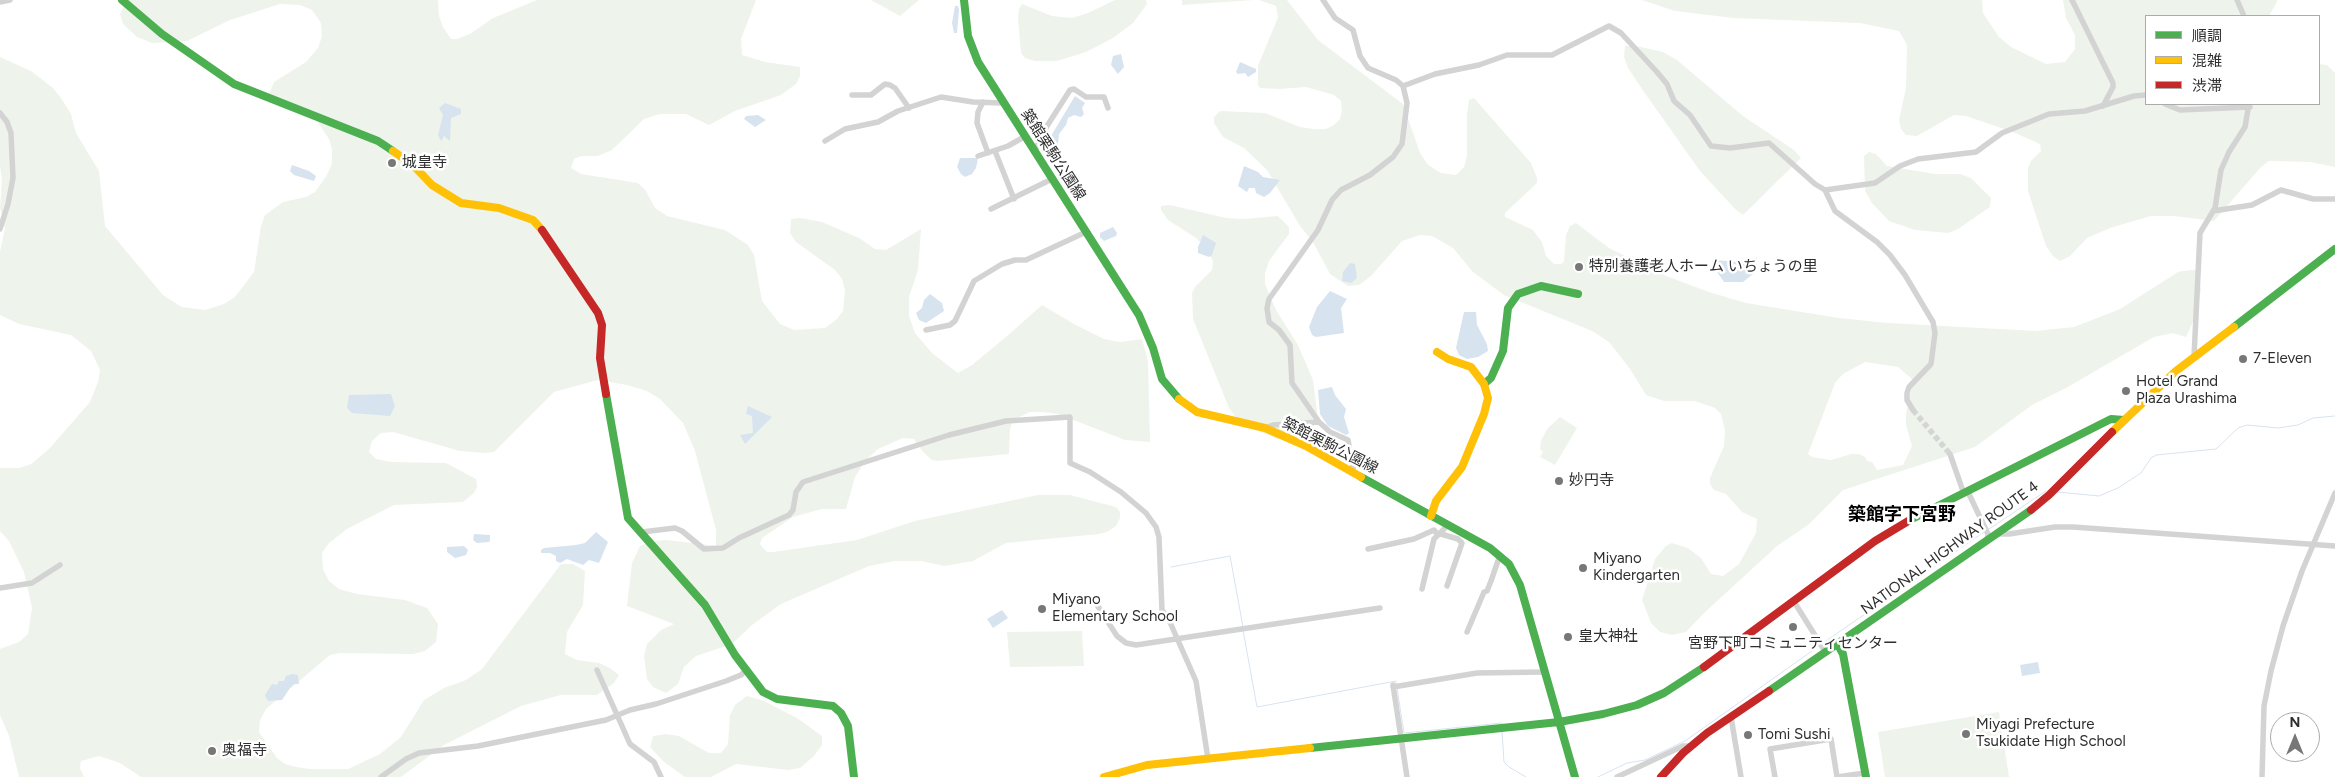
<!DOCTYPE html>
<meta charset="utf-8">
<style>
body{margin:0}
#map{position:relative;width:2335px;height:777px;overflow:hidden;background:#fff;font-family:Figtree,"Noto Sans JP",sans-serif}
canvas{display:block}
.legend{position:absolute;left:2145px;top:15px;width:175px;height:90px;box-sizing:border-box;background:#fff;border:1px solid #ababab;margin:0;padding:6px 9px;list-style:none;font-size:15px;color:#2e2e2e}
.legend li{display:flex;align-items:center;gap:10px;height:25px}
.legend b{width:25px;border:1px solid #ababab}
.north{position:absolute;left:2270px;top:712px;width:50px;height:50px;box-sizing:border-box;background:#fff;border:1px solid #ababab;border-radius:50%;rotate:0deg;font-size:14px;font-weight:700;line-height:20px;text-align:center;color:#2e2e2e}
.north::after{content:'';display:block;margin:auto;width:18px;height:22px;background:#777;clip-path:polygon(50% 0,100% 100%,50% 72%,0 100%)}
</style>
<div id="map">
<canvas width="2335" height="777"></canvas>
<ul class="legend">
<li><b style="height:6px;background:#4caf50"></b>順調</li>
<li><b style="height:6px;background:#ffc107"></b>混雑</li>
<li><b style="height:6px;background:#c62828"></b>渋滞</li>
</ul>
<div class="north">N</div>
</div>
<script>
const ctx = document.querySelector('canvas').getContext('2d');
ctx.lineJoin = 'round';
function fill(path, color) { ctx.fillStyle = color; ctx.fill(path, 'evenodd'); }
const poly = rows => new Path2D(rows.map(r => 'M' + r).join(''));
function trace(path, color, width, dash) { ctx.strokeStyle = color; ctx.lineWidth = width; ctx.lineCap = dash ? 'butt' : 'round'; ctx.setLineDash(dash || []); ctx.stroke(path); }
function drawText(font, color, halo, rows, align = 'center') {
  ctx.font = font + ' Figtree,"Noto Sans JP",sans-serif'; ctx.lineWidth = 5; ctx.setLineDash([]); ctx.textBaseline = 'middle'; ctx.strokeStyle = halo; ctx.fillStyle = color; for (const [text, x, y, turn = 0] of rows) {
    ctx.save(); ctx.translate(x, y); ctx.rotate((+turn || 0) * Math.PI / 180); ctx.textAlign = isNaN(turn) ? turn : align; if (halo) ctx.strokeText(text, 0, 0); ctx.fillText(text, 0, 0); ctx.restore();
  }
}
fill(poly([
 [127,0,438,0,439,16,443,27,451,39,457,39,470,34,493,18,537,0,756,0,741,39,742,55,765,62,800,67,800,76,796,84,781,95,735,111,709,125,686,114,660,114,644,119,612,150,598,156,581,156,574,159,571,168,581,174,638,183,646,191,655,208,667,216,725,230,748,245,754,255,762,301,780,324,794,330,825,328,837,319,843,311,845,290,842,279,835,270,796,242,790,233,791,219,800,218,822,222,859,238,875,249,886,250,921,229,918,270,909,297,909,316,915,333,932,353,958,373,972,365,1006,337,1042,305,1074,324,1104,339,1120,342,1142,339,1148,361,1150,442,1125,440,1058,414,1042,412,1030,412,1013,420,1010,429,1009,454,937,461,932,460,923,452,914,439,903,438,878,449,865,461,855,477,846,509,822,509,793,517,762,538,760,544,762,547,767,552,773,552,857,540,915,521,1038,495,1070,495,1116,507,1120,512,1120,518,1116,526,1107,532,1099,534,1006,543,973,561,944,566,921,561,895,561,869,566,781,604,752,625,732,644,696,656,684,667,678,684,666,693,653,687,647,679,644,656,647,644,661,630,674,624,627,606,632,563,640,546,652,541,667,540,716,546,716,530,695,451,683,423,660,399,647,391,627,385,598,380,554,392,494,452,484,453,460,451,393,432,381,433,372,441,369,452,376,459,392,462,446,463,476,479,477,487,474,493,463,502,394,505,347,529,329,543,322,553,323,569,329,581,339,589,357,594,405,600,427,608,438,624,436,642,425,651,413,654,339,653,330,655,266,709,260,720,259,732,277,758,285,764,296,767,310,769,348,769,380,754,401,737,424,700,444,688,466,680,482,669,561,564,573,564,585,571,583,605,567,632,565,654,577,660,599,663,610,668,619,675,614,683,597,695,561,695,521,706,444,745,401,777,141,777,120,763,99,756,81,761,80,768,84,777,19,777,9,736,0,715,0,649,19,642,28,634,32,608,24,572,9,541,0,531,0,468,19,468,31,464,49,449,90,402,98,382,100,370,91,351,71,335,19,324,0,315,0,252,5,228,0,208,2,179,0,166,0,57,31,71,53,88,61,98,71,114,76,133,99,171,105,226,163,295,182,307,205,310,224,304,235,297,254,272,261,226,265,215,283,202,306,197,315,192,327,175,332,163,332,149,329,139,316,120,269,94,274,82,306,62,318,48,322,36,321,23,312,10,300,5,280,4,230,20,187,41,152,43,137,37,123,24,120,14],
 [871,0,919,0,900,16],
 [1115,0,1146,0,1147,4,1133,23,1113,38,1086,52,1057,61,1035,61,1025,58,1021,53,1018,18,1019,9,1022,4,1052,16,1072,18,1088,13],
 [1182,0,1254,0,1182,5],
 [1259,0,1287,0,1318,40,1403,104,1420,153,1428,165,1441,173,1456,175,1464,167,1467,156,1467,114,1469,100,1474,98,1531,163,1537,178,1537,183,1505,213,1505,217,1533,230,1542,242,1546,256,1554,264,1561,264,1564,262,1566,235,1570,226,1576,223,1609,248,1666,276,1709,292,1746,303,1839,318,1888,323,2036,331,2074,327,2120,309,2178,272,2190,270,2196,270,2201,290,2196,315,2186,337,2173,333,2154,337,2066,388,2032,405,1975,447,1843,490,1808,525,1777,546,1702,615,1686,632,1672,635,1660,632,1651,623,1642,600,1655,559,1666,546,1672,543,1688,548,1701,558,1711,574,1723,576,1739,564,1756,533,1757,519,1742,512,1726,494,1714,490,1710,484,1710,478,1724,446,1725,431,1721,414,1715,408,1695,401,1664,401,1646,395,1630,369,1609,342,1592,331,1504,295,1473,272,1453,248,1432,236,1420,235,1402,241,1371,276,1359,285,1348,286,1330,274,1313,242,1300,226,1267,170,1244,148,1223,137,1214,123,1214,117,1220,111,1265,113,1300,127,1313,129,1326,129,1334,125,1340,119,1342,110,1341,101,1334,95,1306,87,1279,89,1260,88,1258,85,1258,66,1278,17,1276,6],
 [1865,362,1898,367,1913,380,1906,414,1906,425,1912,446,1903,465,1877,470,1872,462,1867,461,1865,457,1859,454,1851,454,1831,460,1812,457,1808,454,1835,383,1843,374],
 [1642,0,1982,0,1983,13,1999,37,2011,47,2046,64,2065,62,2075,49,2075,35,2066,18,2063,0,2278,0,2269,16,2146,16,2146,104,2319,104,2319,64,2327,65,2335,73,2335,167,2310,162,2269,161,2261,167,2214,221,2174,216,2151,216,2110,228,2087,238,2070,256,2060,261,2053,256,2046,246,2028,191,2028,168,2031,161,2041,151,2040,144,2013,132,1966,116,1954,115,1917,136,1906,135,1901,129,1899,120,1906,88,1907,45,1899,31,1860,23,1733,18,1675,11],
 [1625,46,1636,46,1663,52,1677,60,1743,116,1794,150,1801,158,1743,215,1735,209,1700,171,1644,92,1628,68,1624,57],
 [1869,152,1876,154,1887,166,1935,174,1960,174,1971,178,1991,198,1990,207,1958,229,1948,233,1915,230,1889,221,1872,203,1865,191,1864,156],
 [1170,205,1226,218,1243,219,1278,216,1289,227,1289,234,1269,261,1265,274,1265,284,1276,310,1298,345,1313,380,1317,412,1314,426,1310,433,1303,436,1278,439,1241,424,1229,408,1193,319,1192,293,1195,287,1212,270,1213,261,1205,247,1196,238,1168,220,1161,210,1161,206],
 [1560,417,1577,428,1555,465,1540,457,1543,452,1540,449,1541,440,1548,428],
 [1082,631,1084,666,1010,667,1007,632],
 [747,696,764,701,797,718,822,736,822,745,814,756,800,768,788,770,736,764,711,777,685,777,664,762,650,747,653,736,666,734,679,736,709,753,721,753,728,744,730,715,735,705],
 [1999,712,2009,777,1885,777,1878,732]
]), '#eef4eb');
fill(poly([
 [955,6,958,6,959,10,957,33,954,33,952,23],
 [1121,54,1124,67,1118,74,1111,65,1113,56],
 [1240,62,1256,69,1256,72,1248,77,1245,73,1238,74,1236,72],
 [1075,96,1085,103,1082,108,1084,114,1081,117,1074,115,1068,118,1066,125,1059,134,1058,144,1056,146,1048,141],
 [445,103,461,109,461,114,451,118,450,141,444,136,441,141,438,135,443,115,439,108],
 [758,115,766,120,755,127,744,119,746,116],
 [960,158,978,158,976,168,972,174,965,177,961,174,957,167],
 [292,165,309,171,316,176,314,181,294,175,290,171],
 [1244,166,1258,172,1263,177,1280,180,1270,193,1264,197,1256,193,1255,188,1249,188,1247,192,1238,186],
 [1113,227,1117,233,1116,236,1104,241,1100,237,1100,233],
 [1203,235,1216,243,1212,255,1209,257,1198,253,1198,247],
 [1757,257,1753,274,1743,282,1724,282,1715,269,1716,260,1748,263],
 [1350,263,1355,264,1357,278,1351,283,1342,281,1343,272],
 [1330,291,1347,299,1341,308,1344,333,1316,337,1312,335,1309,327,1317,307],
 [930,294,942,303,944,311,926,323,919,320,916,313,922,308,924,300],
 [1464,312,1476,312,1477,325,1487,344,1488,351,1478,357,1467,359,1459,355,1456,348],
 [1332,387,1335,395,1346,409,1344,417,1349,433,1346,435,1328,426,1320,414,1318,390],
 [391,394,395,406,390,416,352,413,347,408,349,395],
 [748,406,772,417,745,444,740,435,753,433,752,416,746,414],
 [596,532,608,542,599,563,589,560,583,565,567,559,560,563,556,561,556,556,550,553,541,553,541,550,544,548,576,545,585,543],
 [474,534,490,535,490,540,489,542,477,543,473,540],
 [464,546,468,550,466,555,455,558,447,552,447,547],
 [1002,610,1008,618,993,628,987,619],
 [2038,662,2040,673,2022,676,2020,665],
 [292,674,298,675,299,684,294,684,290,688,282,700,268,701,265,695,272,684,277,685,279,681,284,681,286,676]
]), '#d8e3f0');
trace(poly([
 [2057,492,2099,496,2118,488,2141,473,2151,458,2156,455,2216,449,2238,428,2247,425,2278,428,2298,425,2313,418,2335,416],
 [1989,529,2046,491],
 [1171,567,1230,556,1243,627],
 [1243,630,1257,707,1396,681,1396,684],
 [1823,643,1984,532],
 [1397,688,1404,733,1502,723,1502,726],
 [1502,732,1504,762,1509,767,1526,777],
 [1598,777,1627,763,1645,760,1685,741,1819,646]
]), '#d8e3f0', 1);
trace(poly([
 [1913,410,1950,454]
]), '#d5d5d5', 5.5, [5.5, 3]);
trace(poly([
 [1323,0,1335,18,1353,30,1360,56,1368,68,1396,80,1403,86,1407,103,1402,144,1393,157,1370,175,1341,190,1332,200,1318,230,1269,299,1267,308,1269,322,1279,330,1290,345,1292,383,1319,422,1330,432,1348,440,1354,473],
 [2072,0,2113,83,2113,87,2103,106],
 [2237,0,2244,16],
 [0,2,10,0],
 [1403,86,1435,74,1479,65,1507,55,1552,55,1609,26,1621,33,1657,72,1667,84,1674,101,1690,115,1711,146,1730,148,1769,143,1815,184,1825,190,1875,183,1900,166,1918,159,1976,152,2002,133,2049,114,2085,111,2134,96,2146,95],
 [852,95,871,95,885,84,890,85,895,88,909,108],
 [983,102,978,112,977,123,988,153],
 [2165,104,2180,110,2250,107],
 [0,113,7,122,11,133,13,178,8,204,0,229],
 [825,141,845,129,878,122,898,111,941,97,973,102,1002,103],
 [995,151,1014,199],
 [1034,152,1047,126,1070,90,1074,89,1086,97,1104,97,1108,108],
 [978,156,1008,146,1024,137],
 [1825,190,1835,211,1877,242,1890,255,1905,275,1933,322,1935,333,1931,364,1909,387,1907,393,1907,400,1913,410],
 [991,209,1052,179],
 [2213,211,2252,205,2281,190,2313,199,2335,199],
 [926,330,950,325,955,321,974,281,1002,264,1015,260,1026,260,1086,232],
 [2194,357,2200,233,2215,208,2221,170,2229,152,2245,127,2249,104],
 [1265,428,1273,425,1319,422],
 [1950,454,1964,494],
 [1968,492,1988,534,1987,541],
 [642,532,675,528,682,531,704,549,723,548,739,538,789,515,793,510,796,492,803,482,949,435,1006,421,1070,417,1070,463,1090,472,1121,492,1146,513,1156,527,1159,537,1162,610,1169,620,1196,681,1208,759],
 [1441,534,1458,539,1462,543,1447,586],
 [2000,534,2009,534,2055,527,2073,527,2335,546],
 [1368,549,1414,539,1434,530,1438,535],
 [0,588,32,583,60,565],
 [1422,589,1434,539,1448,525],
 [1090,599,1097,605,1117,636,1126,643,1136,645,1380,608],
 [1793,600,1826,653],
 [1467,632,1484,592,1487,591,1491,581,1500,555],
 [597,670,630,744,654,762,661,777],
 [1393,685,1407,777],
 [1393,687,1477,673,1543,672],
 [1731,717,1741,777],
 [381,777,406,759,419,753,478,746,606,720,630,710,656,704,726,681,741,675,746,670],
 [1617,777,1683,746,1690,746],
 [1775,777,1770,749,1831,739,1837,777],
 [1837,777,1865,773],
 [2262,777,2264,706,2271,671,2283,626,2302,571,2335,493]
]), '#d3d3d3', 5.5);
trace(poly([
 [122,0,162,34,234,84,378,141,393,151],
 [964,0,968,36,978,62,1139,315,1153,348,1162,379,1179,399],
 [2234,327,2335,249],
 [1484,384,1491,378,1503,351,1508,308,1518,294,1541,286,1578,294],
 [606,394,628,518,705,605,735,655,763,692,777,699,833,706,841,713,848,726,854,777],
 [1361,477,1490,548,1509,564,1520,585,1575,777],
 [1910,520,2111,419,2124,420],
 [1838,645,1843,654,1866,777],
 [1769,691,2031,510],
 [1310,748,1559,722,1603,714,1637,705,1664,693,1704,667]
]), '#4caf50', 8);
trace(poly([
 [393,151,413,165,432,185,461,203,499,208,533,220,542,230],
 [1179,399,1197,412,1265,428,1306,446,1361,477],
 [2112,432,2176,371,2234,327],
 [1431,516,1436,501,1462,467,1484,414,1488,398,1484,384,1471,367,1448,359,1437,352],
 [1104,777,1147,765,1310,748]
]), '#ffc107', 8);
trace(poly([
 [542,230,598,313,602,325,600,358,606,394],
 [2031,510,2049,495,2112,432],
 [1704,667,1875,541,1910,520],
 [1661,777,1683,753,1707,733,1769,691]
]), '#c62828', 8);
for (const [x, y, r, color] of [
 [392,163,5,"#777"],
 [1579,267,5,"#777"],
 [2243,359,5,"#777"],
 [2126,391,5,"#777"],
 [1559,481,5,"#777"],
 [1583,568,5,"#777"],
 [1042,609,5,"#777"],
 [1793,627,5,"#777"],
 [1568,637,5,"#777"],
 [1966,734,5,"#777"],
 [1748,735,5,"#777"],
 [212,751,5,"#777"]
]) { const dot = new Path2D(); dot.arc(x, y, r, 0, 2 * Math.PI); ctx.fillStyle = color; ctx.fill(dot); trace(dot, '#fff', 2); }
drawText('15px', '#2e2e2e', '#fff', [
 ["築館栗駒公園線",1053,155,57],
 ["築館栗駒公園線",1330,446,27],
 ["NATIONAL HIGHWAY ROUTE 4",1950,548,-36]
]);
drawText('15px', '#2e2e2e', '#fff', [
 ["城皇寺",402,163],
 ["特別養護老人ホーム いちょうの里",1589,267],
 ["7-Eleven",2253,359],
 ["Hotel Grand",2136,382],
 ["Plaza Urashima",2136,399],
 ["妙円寺",1569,481],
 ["Miyano",1593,559],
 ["Kindergarten",1593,576],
 ["Miyano",1052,600],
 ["Elementary School",1052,617],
 ["皇大神社",1578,637],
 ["宮野下町コミュニティセンター",1793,644,"center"],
 ["Miyagi Prefecture",1976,725],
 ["Tsukidate High School",1976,742],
 ["Tomi Sushi",1758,735],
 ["奥福寺",222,751]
], 'left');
drawText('bold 18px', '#000', '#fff', [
 ["築館字下宮野",1902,515]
]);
</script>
